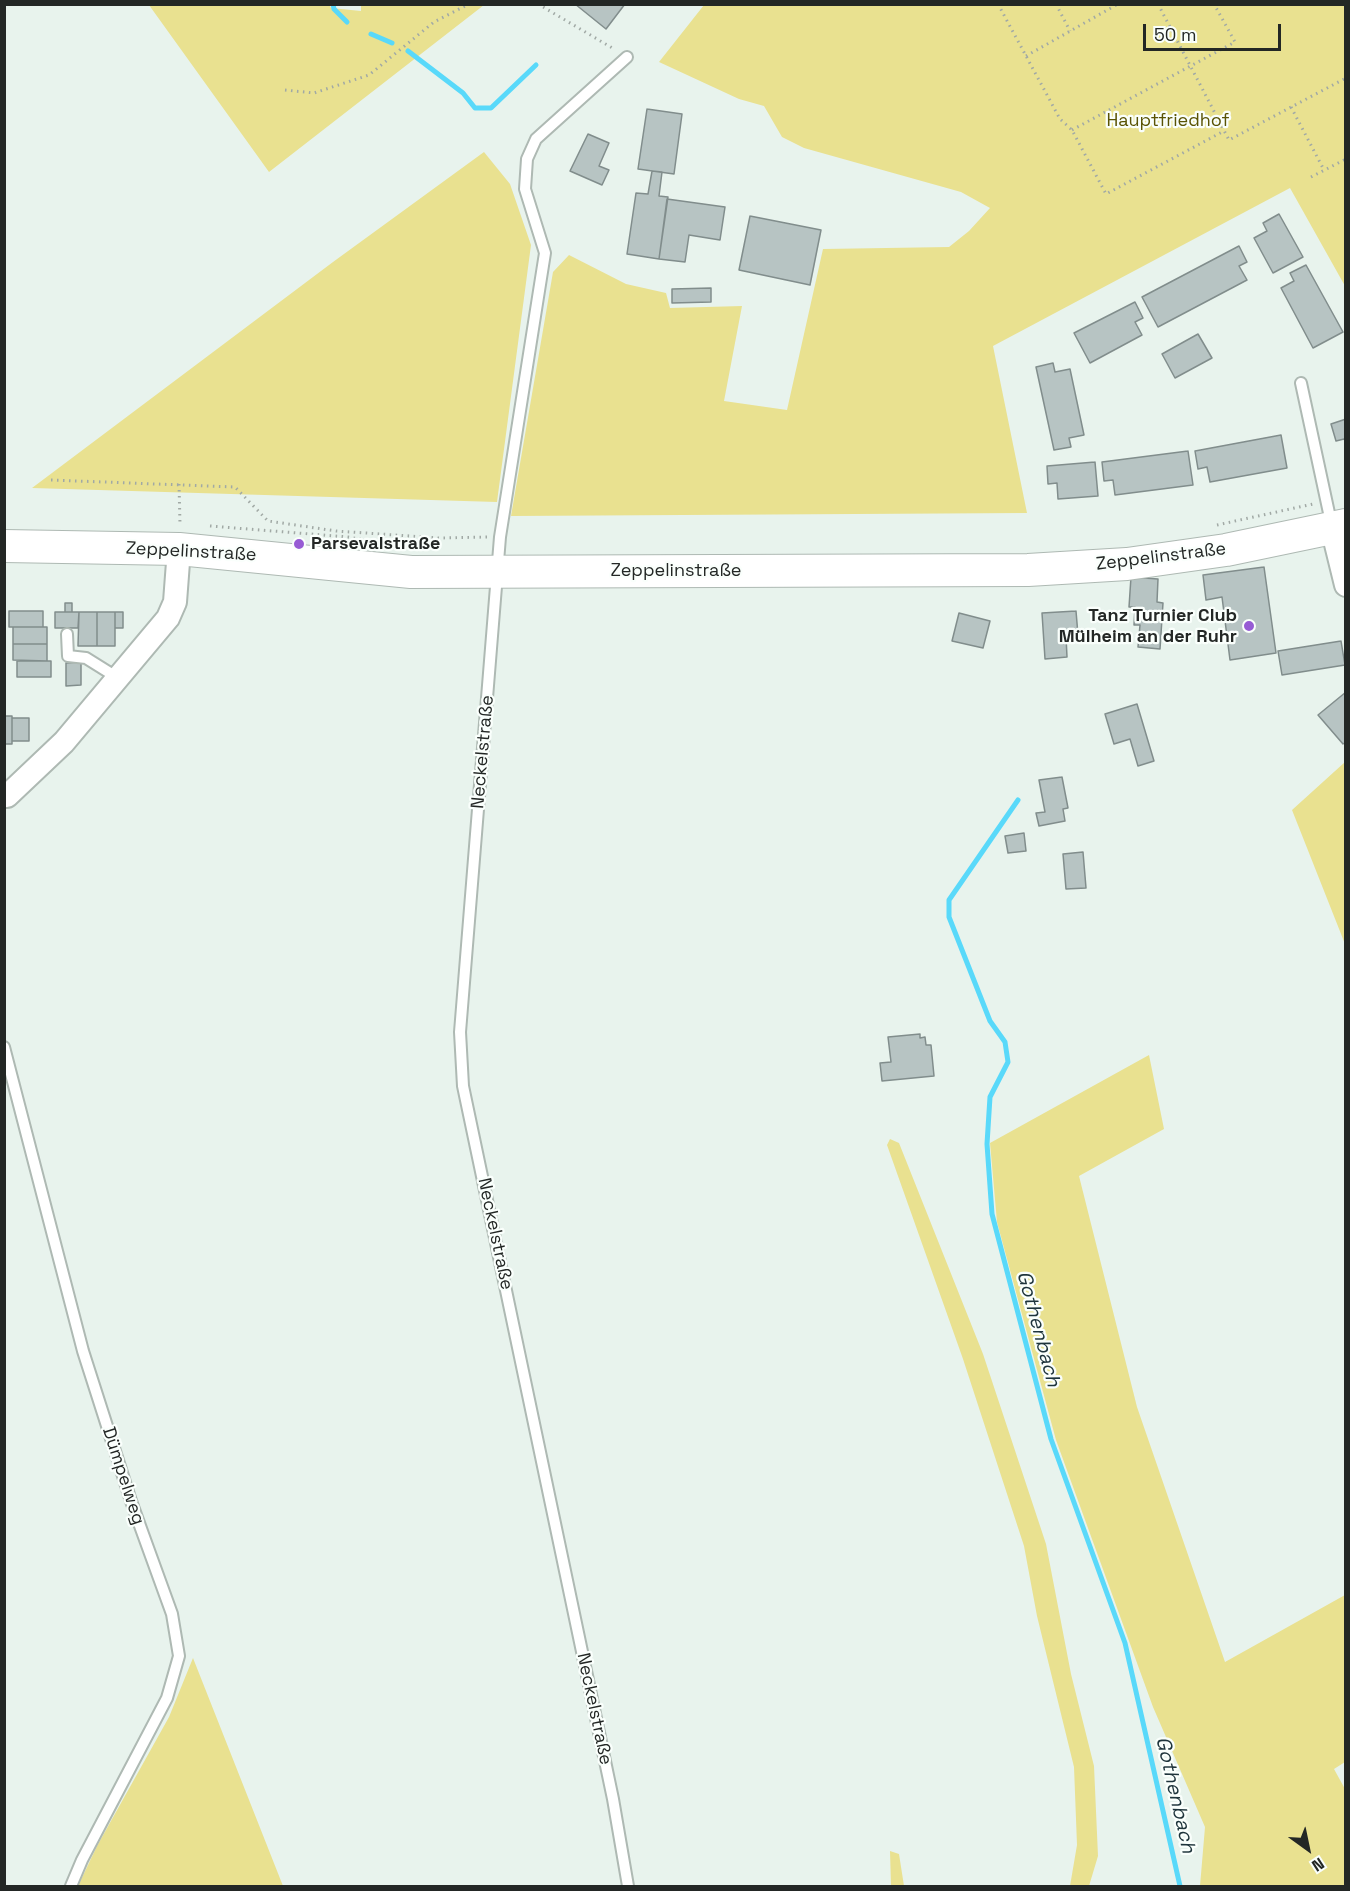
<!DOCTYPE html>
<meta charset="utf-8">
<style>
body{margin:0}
#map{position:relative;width:1350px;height:1891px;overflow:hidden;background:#e8f3ed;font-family:"Space Grotesk",sans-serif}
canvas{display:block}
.frame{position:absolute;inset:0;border:6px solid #232725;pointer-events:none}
.north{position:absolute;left:1278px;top:1819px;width:60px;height:60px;-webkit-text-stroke:4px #fafffc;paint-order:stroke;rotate:147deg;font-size:16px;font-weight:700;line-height:24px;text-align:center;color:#232725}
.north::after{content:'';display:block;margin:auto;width:21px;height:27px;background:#232725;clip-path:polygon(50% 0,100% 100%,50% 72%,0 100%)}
.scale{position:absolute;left:1143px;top:24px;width:138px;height:27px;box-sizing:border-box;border:3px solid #232725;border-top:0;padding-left:8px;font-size:18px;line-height:21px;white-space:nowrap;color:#232725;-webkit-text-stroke:4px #fafffc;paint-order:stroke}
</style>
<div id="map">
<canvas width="1350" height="1891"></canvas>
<div class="frame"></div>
<div class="north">N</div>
<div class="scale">50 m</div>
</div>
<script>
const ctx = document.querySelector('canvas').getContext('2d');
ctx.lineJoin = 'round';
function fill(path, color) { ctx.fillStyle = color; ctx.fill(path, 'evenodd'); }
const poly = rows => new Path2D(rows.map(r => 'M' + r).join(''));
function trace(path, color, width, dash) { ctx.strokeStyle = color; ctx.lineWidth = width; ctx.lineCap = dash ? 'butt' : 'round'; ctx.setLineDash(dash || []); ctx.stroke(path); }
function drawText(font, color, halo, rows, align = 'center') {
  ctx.font = font + ' "Space Grotesk",sans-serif'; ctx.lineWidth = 4.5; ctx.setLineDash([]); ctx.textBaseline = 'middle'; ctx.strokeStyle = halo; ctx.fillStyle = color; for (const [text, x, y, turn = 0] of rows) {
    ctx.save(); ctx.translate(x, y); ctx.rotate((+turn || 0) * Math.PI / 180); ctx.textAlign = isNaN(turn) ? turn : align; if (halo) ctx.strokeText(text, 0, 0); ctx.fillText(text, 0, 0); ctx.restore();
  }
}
fill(poly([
 [329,4,331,8,361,11,361,5,484,5,269,172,149,5],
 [704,5,1345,5,1345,286,1290,188,993,346,1027,513,511,516,553,272,569,255,626,284,666,293,670,308,742,306,724,401,787,410,823,249,949,247,969,231,990,208,961,192,804,148,782,137,764,106,739,99,659,62],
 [484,152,510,184,531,245,497,502,32,488,333,262],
 [1345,762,1346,944,1345,944,1292,810],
 [1149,1055,1164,1129,1079,1176,1137,1407,1225,1662,1345,1595,1345,1762,1334,1769,1345,1789,1345,1886,1200,1886,1205,1827,1153,1707,1056,1440,997,1222,990,1143],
 [890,1139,899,1143,983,1354,1046,1544,1071,1674,1094,1766,1098,1856,1089,1886,1070,1886,1077,1845,1074,1767,1037,1616,1024,1546,963,1359,887,1145],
 [193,1658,283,1886,78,1886,97,1846,169,1717],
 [890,1851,899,1854,904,1886,891,1886]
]), '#e9e190');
trace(poly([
 [333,4,334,9,347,22],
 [371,34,392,43],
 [408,51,463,93,475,108,491,108,536,65],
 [1018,800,949,900,949,917,990,1021,1005,1042,1008,1062,990,1097,987,1144,992,1214,1051,1439,1125,1643,1180,1886]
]), '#59d9fa', 5);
const building = poly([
 [575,4,625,4,606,29,575,4],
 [647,109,682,114,674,174,638,169,647,109],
 [588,134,609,143,599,166,609,170,602,185,570,171,588,134],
 [652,171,662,172,659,196,668,197,659,259,627,254,636,193,648,194,652,171],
 [667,199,725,207,720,240,689,235,685,262,659,259,667,199],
 [1279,214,1303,257,1273,273,1254,238,1267,231,1263,223,1279,214],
 [750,216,821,230,810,285,739,270,750,216],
 [1239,246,1247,262,1239,266,1247,280,1158,327,1142,297,1239,246],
 [1306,265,1343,332,1313,348,1281,288,1294,281,1290,273,1306,265],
 [711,288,711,302,672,303,672,289,711,288],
 [1135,302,1143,318,1135,322,1142,335,1090,363,1074,333,1135,302],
 [1198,334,1212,358,1175,378,1162,354,1198,334],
 [1053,363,1055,372,1070,369,1084,435,1069,438,1071,447,1054,450,1036,367,1053,363],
 [1346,419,1346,443,1344,439,1336,441,1331,424,1346,419],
 [1281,435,1287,468,1210,482,1207,467,1198,469,1195,451,1281,435],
 [1188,451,1193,485,1115,495,1113,480,1104,481,1102,462,1188,451],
 [1095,462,1098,496,1058,499,1057,483,1048,484,1047,466,1095,462],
 [1264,567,1276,653,1230,660,1222,597,1206,600,1203,575,1264,567],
 [1131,577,1158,579,1157,602,1163,603,1160,649,1138,647,1140,625,1134,625,1135,607,1129,607,1131,577],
 [65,603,72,603,72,612,65,612,65,603],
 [9,611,43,611,43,627,9,627,9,611],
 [1076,611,1078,635,1066,636,1067,657,1045,659,1042,613,1076,611],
 [55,612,79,612,78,628,55,628,55,612],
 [79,612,97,612,97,646,78,646,79,612],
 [97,612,115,612,115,646,97,646,97,612],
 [115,612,123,612,123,628,115,628,115,612],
 [959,613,990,621,983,648,952,641,959,613],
 [13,627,47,627,47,644,13,644,13,627],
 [1341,641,1345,665,1282,675,1278,651,1341,641],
 [13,644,47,644,47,661,13,660,13,644],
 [17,661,51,661,51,677,17,677,17,661],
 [81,662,81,685,66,686,66,663,81,662],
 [1346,692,1346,742,1343,744,1318,715,1346,692],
 [1137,704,1154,761,1138,766,1130,739,1114,744,1105,714,1137,704],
 [4,716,12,716,12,744,4,744,4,716],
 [12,718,29,718,29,741,12,741,12,718],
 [1062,777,1068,808,1063,809,1065,821,1039,826,1036,813,1045,812,1039,780,1062,777],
 [1024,833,1026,851,1008,853,1005,836,1024,833],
 [1083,852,1086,888,1066,889,1063,854,1083,852],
 [920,1034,920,1038,925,1037,926,1045,931,1045,934,1076,882,1081,880,1063,891,1062,888,1037,920,1034]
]);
fill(building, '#b7c4c3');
trace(building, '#818d8c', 1.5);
const service = poly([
 [627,57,536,139,527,159,525,189,545,253,500,537,460,1032,463,1086,613,1799,628,1886],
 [1301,383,1332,527],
 [67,634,68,656,86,658,118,678],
 [4,1047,83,1351,131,1501,172,1614,179,1656,167,1698,82,1860,71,1886]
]);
const minor = poly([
 [1332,528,1346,585],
 [4,796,7,796,64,742,168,618,175,602,179,549]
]);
const secondary = poly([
 [4,546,179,549,411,572,1028,570,1127,564,1226,550,1346,525]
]);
trace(service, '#aeb9b3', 14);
trace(minor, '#aeb9b3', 26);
trace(secondary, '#aeb9b3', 34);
trace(poly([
 [538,4,614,49],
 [998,4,1060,119,1072,130,1106,194,1224,131],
 [1056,4,1070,31],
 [1158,4,1229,140,1346,78],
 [1026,56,1118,4],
 [285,90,314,93,369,75,434,22,469,4],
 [1291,107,1324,170],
 [1072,130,1235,42,1214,4],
 [1311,177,1346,159],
 [51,480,235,487,268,521,336,531,439,538,487,537],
 [179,484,180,524],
 [1217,525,1313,504],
 [210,526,348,537,377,542]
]), '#a1a9a5', 3, [1.5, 4.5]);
trace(service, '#fff', 10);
trace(minor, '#fff', 22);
trace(secondary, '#fff', 32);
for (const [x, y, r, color] of [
 [299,544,6,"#975cd4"],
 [1249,626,6,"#975cd4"]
]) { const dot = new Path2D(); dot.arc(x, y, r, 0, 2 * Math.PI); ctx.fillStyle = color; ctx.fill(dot); trace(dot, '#fafffc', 2); }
drawText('18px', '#5a5304', '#fafffc', [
 ["Hauptfriedhof",1168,121]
]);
drawText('bold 18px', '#232725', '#fafffc', [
 ["Parsevalstraße",311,544],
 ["Tanz Turnier Club",1237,616,"right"],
 ["Mülheim an der Ruhr",1237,637,"right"]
], 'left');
drawText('18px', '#232725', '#fafffc', [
 ["Zeppelinstraße",191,552,3],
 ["Zeppelinstraße",1161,557,-7],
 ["Zeppelinstraße",676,571],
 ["Neckelstraße",483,752,-85],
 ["Neckelstraße",495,1234,78],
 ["Dümpelweg",123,1476,72],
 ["Neckelstraße",594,1709,78]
]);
drawText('italic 20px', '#1e343b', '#fafffc', [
 ["Gothenbach",1038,1329,75],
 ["Gothenbach",1175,1795,77]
]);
</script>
